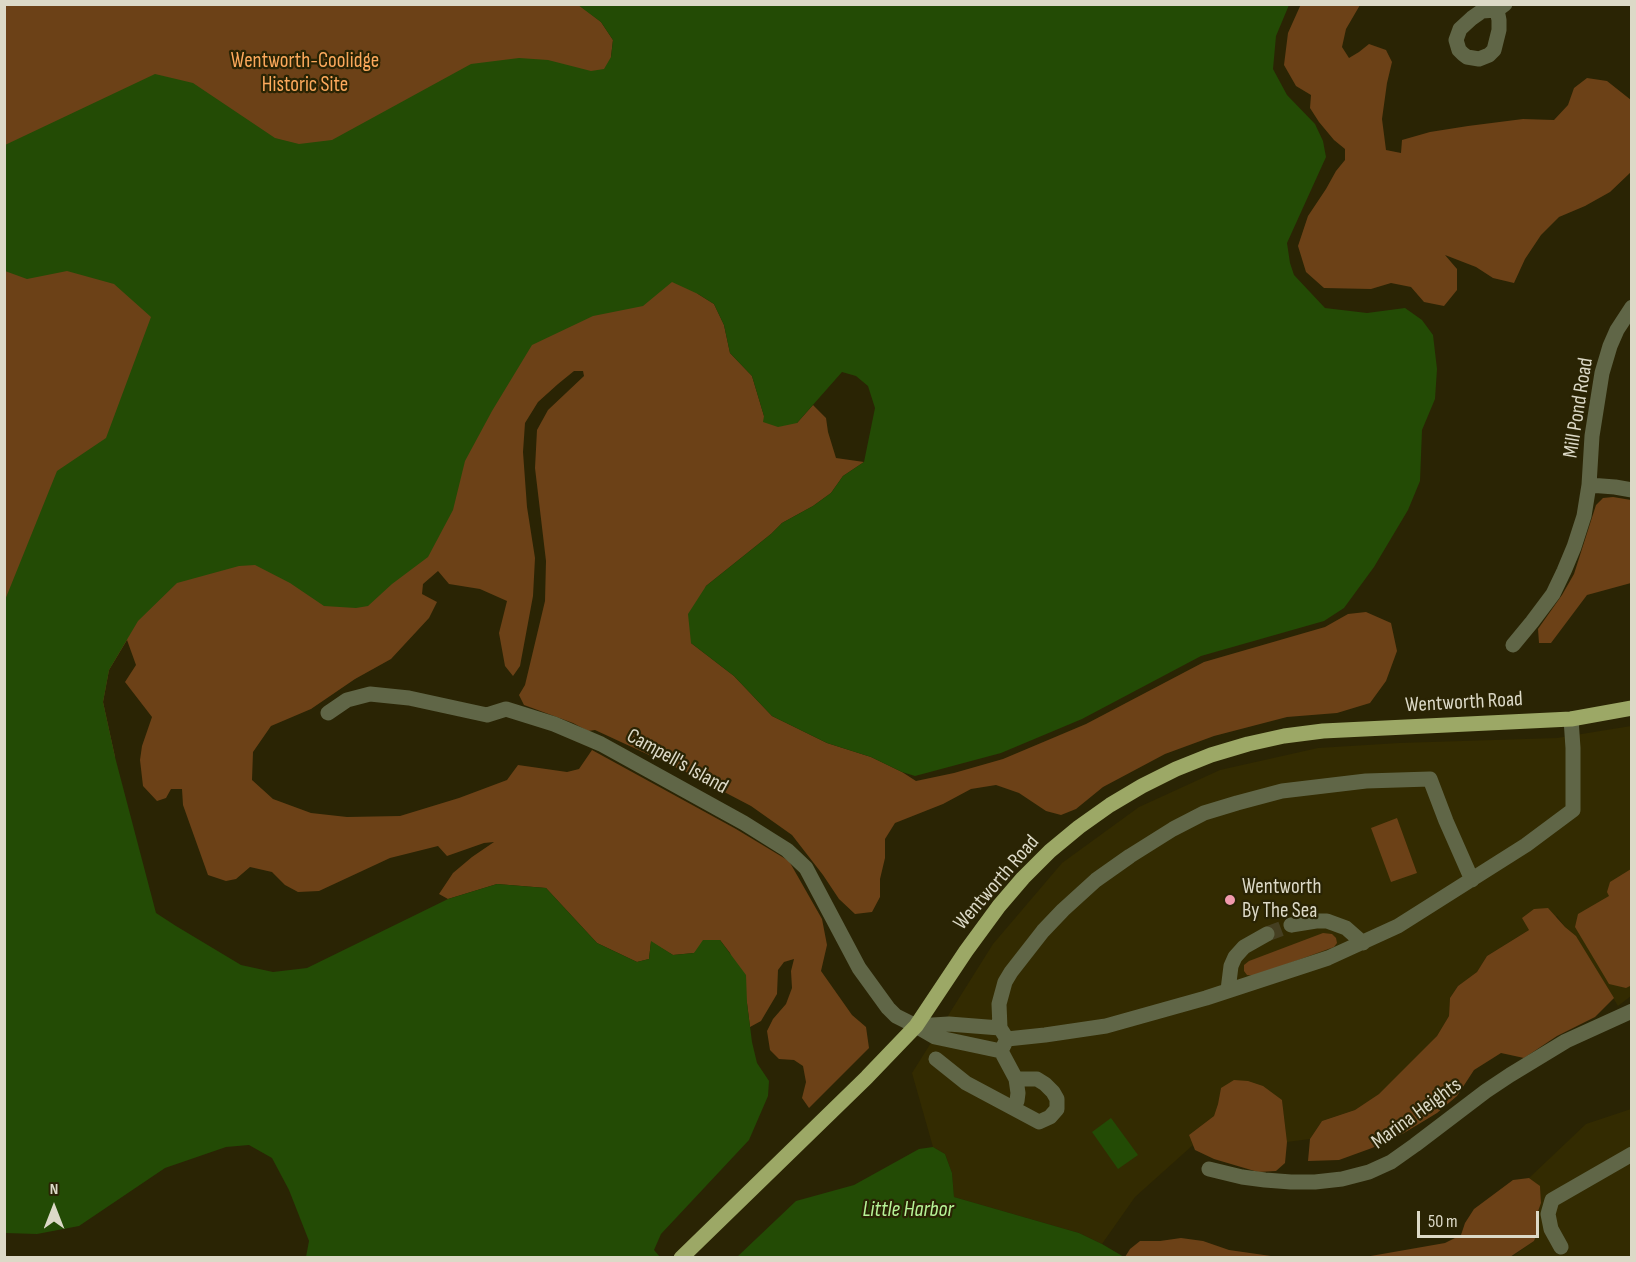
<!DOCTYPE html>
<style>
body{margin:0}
#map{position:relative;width:1636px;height:1262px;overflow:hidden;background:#2a2404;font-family:"Sofia Sans Condensed",sans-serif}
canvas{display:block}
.frame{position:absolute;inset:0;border:6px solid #dcd9c7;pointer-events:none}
.north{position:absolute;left:24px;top:1178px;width:60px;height:60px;-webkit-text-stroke:4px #2a2404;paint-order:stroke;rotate:0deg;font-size:16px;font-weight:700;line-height:24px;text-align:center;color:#dcd9c7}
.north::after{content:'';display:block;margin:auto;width:21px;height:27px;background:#dcd9c7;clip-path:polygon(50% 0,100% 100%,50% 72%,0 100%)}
.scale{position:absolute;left:1417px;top:1211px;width:122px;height:27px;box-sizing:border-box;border:3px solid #dcd9c7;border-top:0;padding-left:8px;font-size:18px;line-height:21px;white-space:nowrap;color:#dcd9c7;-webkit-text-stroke:4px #2a2404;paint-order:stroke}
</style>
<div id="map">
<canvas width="1636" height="1262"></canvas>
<div class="frame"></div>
<div class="north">N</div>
<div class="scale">50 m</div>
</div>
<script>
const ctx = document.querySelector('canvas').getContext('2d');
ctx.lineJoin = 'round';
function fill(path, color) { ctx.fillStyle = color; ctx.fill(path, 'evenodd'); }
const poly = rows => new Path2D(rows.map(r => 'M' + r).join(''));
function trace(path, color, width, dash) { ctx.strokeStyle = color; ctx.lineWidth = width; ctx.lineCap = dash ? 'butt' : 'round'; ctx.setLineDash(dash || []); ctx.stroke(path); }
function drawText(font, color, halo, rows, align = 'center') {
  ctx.font = font + ' "Sofia Sans Condensed",sans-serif'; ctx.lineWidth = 4.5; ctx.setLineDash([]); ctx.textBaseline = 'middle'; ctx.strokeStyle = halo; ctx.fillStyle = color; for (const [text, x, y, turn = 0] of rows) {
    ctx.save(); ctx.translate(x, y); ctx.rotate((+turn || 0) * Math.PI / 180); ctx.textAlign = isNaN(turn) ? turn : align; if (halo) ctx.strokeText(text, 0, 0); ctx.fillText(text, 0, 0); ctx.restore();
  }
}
fill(poly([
 [1631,726,1631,996,1618,1006,1576,936,1565,927,1557,916,1529,930,1487,956,1477,972,1458,986,1450,998,1449,1016,1437,1036,1411,1064,1379,1094,1355,1110,1322,1121,1310,1139,1287,1142,1282,1100,1221,1088,1218,1104,1214,1116,1189,1135,1193,1145,1135,1197,1102,1244,1079,1233,954,1197,952,1173,945,1154,933,1147,912,1073,993,944,1062,863,1139,807,1220,770,1318,748,1399,743,1557,738],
 [1631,1109,1631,1257,1510,1258,1534,1241,1538,1229,1536,1217,1541,1203,1540,1187,1529,1178,1586,1124]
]), '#332b01');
fill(poly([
 [578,4,601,22,613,40,611,57,667,255,698,294,714,304,724,325,730,353,752,376,764,416,764,422,797,423,813,405,826,418,828,432,836,458,864,462,843,476,831,493,813,506,782,523,771,534,706,586,691,643,734,676,772,716,827,743,871,757,902,772,916,781,954,773,1003,759,1086,724,1204,662,1325,627,1348,614,1366,612,1391,623,1397,651,1386,681,1370,703,1337,713,1287,717,1214,736,1165,754,1103,787,1076,809,1061,815,1046,811,1019,793,996,785,971,789,943,804,895,823,885,839,885,858,880,879,880,897,872,912,855,914,839,899,823,875,792,835,751,806,688,773,595,730,588,731,573,723,524,705,519,695,525,685,545,601,546,561,535,468,537,430,548,410,584,376,583,371,574,371,558,384,538,402,525,423,523,452,527,507,535,558,533,596,520,666,513,676,505,666,499,633,507,601,480,589,449,584,438,571,423,584,422,594,437,602,429,618,391,659,355,679,311,709,271,726,253,752,252,780,273,799,311,813,347,817,400,816,459,798,507,780,518,765,567,772,579,769,592,750,736,829,789,861,822,919,827,945,821,971,852,1015,866,1027,869,1048,809,1108,802,1098,806,1082,803,1066,794,1060,779,1059,770,1050,767,1031,773,1019,786,1004,792,988,791,971,794,959,784,962,778,970,777,994,761,1021,750,1027,747,1003,730,953,720,940,694,953,673,955,651,942,649,959,637,962,597,943,546,888,497,884,448,899,439,894,453,873,472,857,494,842,484,843,447,856,438,846,390,858,319,891,298,892,285,885,272,872,250,867,236,879,226,881,208,875,183,805,182,789,171,789,166,798,157,801,143,786,140,760,142,746,152,717,125,682,136,665,127,640,109,670,103,702,115,757,5,808,5,5],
 [1301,4,1360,5,1346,29,1342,47,1349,58,1359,52,1369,44,1386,50,1392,62,1387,83,1382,119,1386,150,1401,153,1402,140,1430,132,1468,126,1523,119,1554,120,1568,105,1574,88,1587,78,1607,81,1631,100,1631,172,1610,192,1585,206,1559,217,1541,235,1525,259,1514,283,1493,278,1476,267,1445,255,1457,269,1457,290,1444,306,1424,302,1411,287,1391,283,1371,289,1324,288,1306,272,1298,246,1308,216,1326,189,1336,171,1345,160,1345,149,1334,140,1319,122,1310,108,1311,95,1296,86,1284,65,1288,33],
 [1613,497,1631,500,1631,583,1587,595,1551,643,1539,643,1538,629,1562,595,1574,574,1596,505,1603,498],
 [1397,818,1417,873,1391,882,1371,828],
 [1631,869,1632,985,1626,988,1609,984,1575,927,1578,914,1609,896,1607,892,1610,882],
 [1548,908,1565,927,1576,936,1614,998,1595,1017,1557,1036,1524,1058,1501,1053,1474,1070,1457,1096,1437,1113,1404,1133,1372,1148,1339,1160,1308,1161,1310,1139,1322,1121,1355,1110,1379,1094,1437,1036,1449,1016,1450,998,1458,986,1477,972,1487,956,1529,930,1522,918,1534,909],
 [1323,933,1332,934,1336,938,1337,943,1334,947,1254,976,1247,975,1244,971,1244,965,1249,961],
 [1234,1080,1248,1081,1263,1086,1282,1100,1287,1142,1285,1163,1276,1171,1258,1172,1214,1159,1195,1150,1189,1135,1214,1116,1218,1104,1221,1088],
 [1529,1178,1540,1186,1541,1203,1536,1217,1539,1229,1534,1241,1510,1257,1365,1257,1445,1243,1461,1235,1465,1223,1474,1209,1513,1180],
 [1181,1238,1203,1241,1229,1250,1278,1257,1125,1257,1130,1249,1140,1241,1160,1241]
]), '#6c4117');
fill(poly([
 [578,5,1289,5,1276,36,1273,69,1287,95,1315,124,1323,141,1326,157,1287,243,1290,263,1294,275,1325,308,1367,313,1405,308,1422,320,1433,335,1437,369,1435,399,1422,430,1420,481,1408,510,1374,567,1344,608,1324,621,1201,656,1082,719,1001,753,915,776,902,772,871,757,827,743,772,716,734,676,691,643,688,614,706,586,771,534,782,523,813,506,831,493,843,476,864,462,875,408,868,386,856,376,842,372,797,423,778,427,763,422,764,416,752,376,730,353,724,325,714,304,698,294,672,282,643,306,593,316,532,345,492,411,465,461,453,510,428,557,392,584,368,606,356,608,324,606,290,583,255,565,239,566,177,583,138,621,109,670,103,702,115,757,156,913,176,926,241,965,273,972,307,968,448,899,497,884,546,888,597,943,637,962,649,959,651,941,673,955,694,953,703,940,720,940,746,975,747,1003,752,1042,757,1063,769,1081,768,1096,749,1140,661,1234,654,1250,660,1257,306,1257,309,1241,289,1190,272,1158,249,1145,226,1147,165,1168,79,1226,37,1234,5,1233,5,600,57,471,106,438,151,317,114,284,67,271,27,279,5,271,5,145,155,74,193,83,275,138,299,144,332,140,471,64,519,58,548,60,591,71,604,69,611,57,613,40,601,22],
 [1111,1118,1138,1155,1118,1169,1092,1132],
 [933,1147,945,1154,952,1173,954,1197,1079,1233,1102,1244,1124,1257,737,1257,796,1201,854,1185,919,1149]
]), '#234b05');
trace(poly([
 [1267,934,1291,925]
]), '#453f21', 15, [15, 8]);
trace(poly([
 [1497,10,1499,20,1499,30,1494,50,1489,55,1479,59,1467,57,1463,54,1459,50,1456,40,1460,29,1472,18,1482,11,1497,10,1505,4],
 [1589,485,1615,487,1632,490],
 [1513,645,1532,622,1553,594,1564,571,1574,547,1584,516,1589,485,1592,436,1602,373,1610,346,1617,330,1632,307],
 [328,713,347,700,370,694,409,698,487,715,506,709,554,724,601,744,744,823,787,850,806,868,859,968,888,1008,896,1016,916,1026,935,1037,1001,1051],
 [1291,925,1316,921,1327,921,1346,928,1363,943],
 [1228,990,1231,966,1235,957,1244,947,1267,934],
 [916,1026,949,1024,1000,1028],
 [1007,1039,1000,1028,999,1004,1005,982,1011,972,1043,931,1063,910,1096,880,1130,856,1173,829,1204,813,1237,803,1282,791,1366,781,1430,779,1446,821,1472,880],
 [1001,1051,1007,1039,1045,1035,1106,1026,1206,998,1328,958,1398,926,1526,845,1573,810,1573,748,1571,719],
 [936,1059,966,1083,1039,1122,1050,1117,1057,1109,1057,1099,1053,1092,1045,1084,1037,1079,1016,1079,1001,1051],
 [1012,1107,1017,1101,1018,1093,1016,1079],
 [1209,1169,1242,1177,1265,1180,1291,1182,1315,1182,1342,1179,1369,1172,1391,1162,1415,1145,1486,1091,1510,1075,1566,1041,1632,1011],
 [1561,1247,1551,1229,1548,1214,1552,1200,1632,1154]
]), '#606647', 15);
trace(poly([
 [681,1258,867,1077,916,1026,966,951,999,906,1023,878,1050,851,1079,827,1110,805,1142,786,1176,769,1211,755,1248,744,1284,736,1323,731,1571,719,1632,708]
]), '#9ca866', 15);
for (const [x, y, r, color] of [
 [1230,900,6,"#f29aad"]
]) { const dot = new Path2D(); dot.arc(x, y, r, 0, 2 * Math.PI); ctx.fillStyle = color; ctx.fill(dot); trace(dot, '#2a2404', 2); }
drawText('21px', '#fca95c', '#2a2404', [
 ["Wentworth-Coolidge",305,62],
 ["Historic Site",305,86]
]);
drawText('21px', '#dcd9c7', '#2a2404', [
 ["Mill Pond Road",1579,408,-81],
 ["Wentworth Road",1464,703,-3],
 ["Campell's Island",677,762,29],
 ["Wentworth Road",997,883,-49],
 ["Marina Heights",1417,1114,-36]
]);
drawText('21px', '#dcd9c7', '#2a2404', [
 ["Wentworth",1242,888],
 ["By The Sea",1242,912]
], 'left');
drawText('italic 22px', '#b7f498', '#2a2404', [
 ["Little Harbor",908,1210]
]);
</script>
